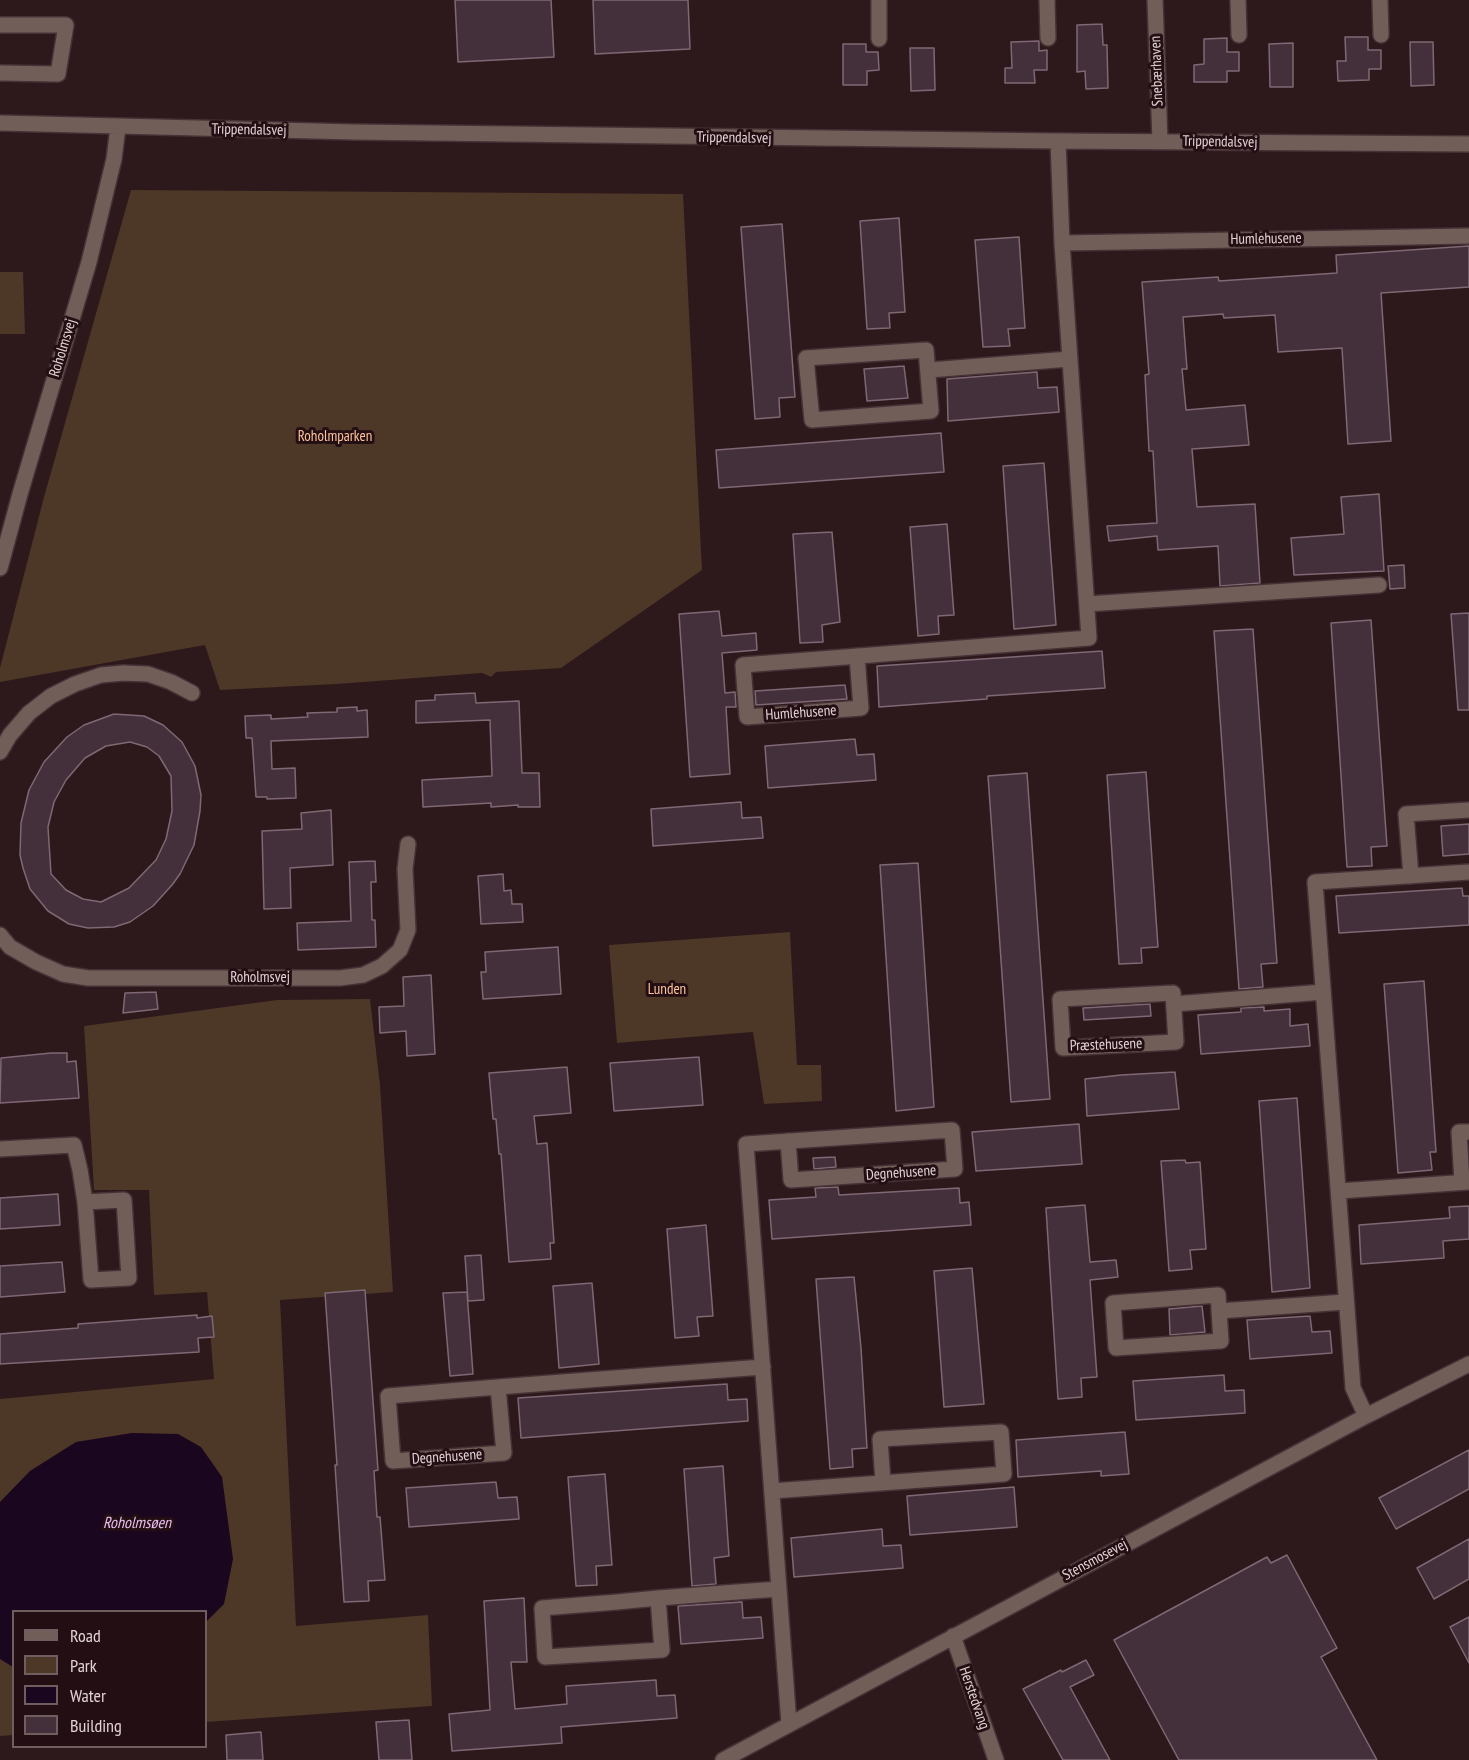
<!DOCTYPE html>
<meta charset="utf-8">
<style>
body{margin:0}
#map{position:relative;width:1469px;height:1760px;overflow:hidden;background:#2d181c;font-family:"PT Sans Narrow",sans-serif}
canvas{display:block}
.legend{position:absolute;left:12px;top:1610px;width:195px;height:138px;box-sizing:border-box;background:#230f13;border:2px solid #6f5d60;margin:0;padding:8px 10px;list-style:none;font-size:18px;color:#e1d2d4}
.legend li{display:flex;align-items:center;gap:12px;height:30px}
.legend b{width:30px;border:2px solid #6f5d60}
</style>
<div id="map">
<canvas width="1469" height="1760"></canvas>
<ul class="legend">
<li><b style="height:8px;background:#715e59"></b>Road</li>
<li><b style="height:16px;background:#4d3726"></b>Park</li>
<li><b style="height:16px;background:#1b061f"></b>Water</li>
<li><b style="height:16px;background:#44303b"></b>Building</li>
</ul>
</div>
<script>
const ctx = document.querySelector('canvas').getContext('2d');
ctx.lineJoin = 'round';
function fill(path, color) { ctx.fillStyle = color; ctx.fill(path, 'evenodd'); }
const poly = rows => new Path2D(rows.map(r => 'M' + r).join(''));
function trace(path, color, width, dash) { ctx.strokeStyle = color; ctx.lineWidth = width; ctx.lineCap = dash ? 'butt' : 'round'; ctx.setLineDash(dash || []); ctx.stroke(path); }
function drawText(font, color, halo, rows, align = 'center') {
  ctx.font = font + ' "PT Sans Narrow",sans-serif'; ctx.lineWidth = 6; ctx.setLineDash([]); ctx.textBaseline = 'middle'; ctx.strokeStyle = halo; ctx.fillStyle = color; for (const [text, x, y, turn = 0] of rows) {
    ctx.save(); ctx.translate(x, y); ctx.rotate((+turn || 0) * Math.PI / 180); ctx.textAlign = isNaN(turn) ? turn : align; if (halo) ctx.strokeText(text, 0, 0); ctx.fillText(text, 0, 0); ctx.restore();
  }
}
fill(poly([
 [131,190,683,194,702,570,561,668,496,672,491,677,482,673,337,684,220,690,205,645,0,682,0,668,44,497],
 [0,272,23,272,25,334,0,334],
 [790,932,797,1065,821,1065,822,1101,764,1104,753,1032,617,1043,609,945],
 [370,999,380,1085,393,1292,280,1300,296,1626,428,1615,432,1706,206,1722,206,1612,14,1612,13,1735,0,1736,0,1399,214,1379,207,1292,154,1295,149,1190,94,1190,84,1026,277,1000]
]), '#4d3726');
fill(poly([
 [132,1433,178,1434,201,1447,222,1477,233,1559,224,1604,206,1622,206,1612,14,1612,13,1667,0,1659,0,1502,30,1471,76,1442]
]), '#1b061f');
const building = poly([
 [455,0,551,0,554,57,458,62,455,0],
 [593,0,688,0,690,49,595,54,593,0],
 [1102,24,1103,45,1107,45,1108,88,1086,89,1085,71,1077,72,1077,25,1102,24],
 [1345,37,1368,37,1368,50,1381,50,1381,69,1369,69,1369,80,1338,81,1337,61,1346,61,1345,37],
 [1227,38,1227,52,1239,52,1239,71,1227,71,1227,82,1194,82,1194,65,1204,64,1204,39,1227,38],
 [1039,41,1039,51,1047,50,1047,70,1034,70,1035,83,1005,83,1005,68,1012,68,1011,42,1039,41],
 [1410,42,1433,42,1434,85,1411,86,1410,42],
 [1293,43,1293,87,1270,87,1269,44,1293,43],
 [843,44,866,44,866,52,878,52,879,70,867,71,867,85,843,85,843,44],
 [910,48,934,48,935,90,911,91,910,48],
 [899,218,905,312,889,313,890,328,867,329,860,221,899,218],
 [782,224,795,397,779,398,780,417,755,419,741,227,782,224],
 [1019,237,1025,328,1008,329,1010,346,983,347,975,240,1019,237],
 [1469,246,1469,287,1381,293,1391,441,1348,444,1342,348,1278,352,1275,315,1224,318,1223,314,1183,317,1187,369,1182,369,1186,410,1245,405,1249,445,1192,449,1197,507,1255,504,1260,583,1220,586,1218,546,1158,550,1157,536,1109,541,1107,526,1157,523,1153,451,1149,451,1145,375,1149,374,1142,282,1218,277,1219,281,1337,273,1336,255,1469,246],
 [904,366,908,398,867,401,864,369,904,366],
 [1037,372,1038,388,1057,387,1059,412,948,421,947,379,1037,372],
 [941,433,944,472,719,488,716,450,941,433],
 [1044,463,1056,625,1014,629,1003,466,1044,463],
 [1379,494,1384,571,1294,575,1291,538,1344,534,1341,497,1379,494],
 [947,524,954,615,938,616,939,634,918,636,910,527,947,524],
 [832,532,840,622,822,625,823,642,800,643,793,534,832,532],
 [1404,565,1405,588,1390,589,1388,566,1404,565],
 [719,611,722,636,756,633,757,650,722,653,725,693,735,692,736,707,726,707,730,774,690,777,679,614,719,611],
 [1469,613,1469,710,1458,710,1451,614,1469,613],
 [1371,620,1387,846,1371,847,1372,866,1347,867,1331,623,1371,620],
 [1253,629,1277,963,1261,964,1263,987,1239,989,1214,631,1253,629],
 [1102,651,1105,688,987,696,987,699,879,707,877,666,1102,651],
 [845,685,847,699,756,705,755,691,845,685],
 [475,693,476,703,519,701,522,773,539,773,540,807,518,807,518,805,491,807,491,803,423,807,422,780,492,776,490,720,416,723,416,701,435,700,435,695,475,693],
 [357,707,357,711,367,710,368,737,271,741,272,769,295,768,296,798,267,799,267,797,256,797,252,738,246,738,245,716,271,715,271,719,308,717,307,713,337,712,337,708,357,707],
 [114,714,144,716,163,725,182,742,195,766,201,795,200,811,194,845,180,874,172,885,153,906,130,922,114,927,88,928,69,924,48,911,30,889,23,868,20,855,21,823,29,790,44,762,67,737,84,725,114,714],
 [130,742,147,747,159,756,171,776,172,811,166,839,156,860,129,888,101,902,83,899,66,890,51,874,48,827,54,802,66,780,85,758,106,746,130,742],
 [855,739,857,755,874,754,876,780,768,788,765,746,855,739],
 [1146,772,1158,947,1141,948,1142,963,1119,964,1107,775,1146,772],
 [1027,773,1050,1099,1011,1102,988,776,1027,773],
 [741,802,742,818,761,817,763,838,653,846,651,809,741,802],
 [331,810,333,865,290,868,291,908,264,909,262,831,302,829,301,813,331,810],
 [1469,824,1469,854,1443,856,1441,826,1469,824],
 [375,861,376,882,371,882,372,920,375,920,376,947,298,950,297,923,351,921,349,862,375,861],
 [918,863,934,1107,896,1111,880,865,918,863],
 [503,874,504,891,511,890,512,904,522,904,523,922,481,924,478,876,503,874],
 [1462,888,1463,896,1469,896,1469,925,1339,933,1336,896,1462,888],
 [558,947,561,994,483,999,481,972,486,972,485,952,558,947],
 [431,975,435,1054,407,1056,406,1031,380,1033,379,1007,404,1006,403,977,431,975],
 [1424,981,1436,1152,1430,1152,1432,1170,1398,1173,1384,984,1424,981],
 [156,992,158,1009,123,1013,125,993,156,992],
 [1150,1004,1151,1016,1084,1020,1083,1008,1150,1004],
 [1264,1007,1264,1011,1290,1009,1290,1026,1308,1024,1310,1046,1201,1054,1198,1015,1241,1012,1241,1008,1264,1007],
 [51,1053,67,1053,67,1062,76,1061,79,1098,0,1103,1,1058,51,1053],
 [699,1057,703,1105,614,1111,610,1063,699,1057],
 [567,1067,571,1113,534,1116,537,1144,547,1143,554,1243,550,1243,551,1259,509,1262,501,1154,499,1154,496,1119,493,1119,489,1073,567,1067],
 [1175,1072,1179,1109,1087,1116,1085,1079,1121,1075,1175,1072],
 [1297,1098,1310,1288,1272,1292,1259,1101,1297,1098],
 [1079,1124,1082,1164,976,1171,972,1132,1079,1124],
 [835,1157,836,1167,814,1169,813,1158,835,1157],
 [1185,1160,1186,1163,1200,1162,1206,1249,1190,1250,1192,1269,1169,1271,1161,1161,1185,1160],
 [838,1187,839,1195,959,1188,960,1203,969,1202,971,1225,772,1239,769,1200,816,1197,815,1188,838,1187],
 [58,1194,60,1225,0,1229,0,1198,58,1194],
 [1085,1205,1090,1262,1116,1260,1118,1277,1090,1280,1097,1377,1081,1378,1082,1397,1058,1399,1046,1208,1085,1205],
 [1469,1206,1469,1239,1443,1241,1444,1258,1361,1264,1359,1225,1450,1218,1449,1207,1469,1206],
 [706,1225,713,1316,697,1317,699,1336,675,1338,667,1229,706,1225],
 [481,1255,484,1300,468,1301,465,1256,481,1255],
 [62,1262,65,1292,0,1297,0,1266,62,1262],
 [972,1268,984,1404,944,1407,934,1271,972,1268],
 [854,1277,861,1348,867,1448,852,1449,853,1467,830,1469,816,1279,854,1277],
 [592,1283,599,1364,559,1368,553,1286,592,1283],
 [365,1290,378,1470,374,1471,377,1517,380,1517,385,1580,368,1581,369,1601,344,1602,335,1465,337,1465,325,1293,365,1290],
 [467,1292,473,1374,450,1376,443,1293,467,1292],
 [1202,1306,1205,1332,1170,1335,1169,1309,1202,1306],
 [197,1315,197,1318,212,1316,214,1337,198,1338,199,1352,0,1364,0,1334,78,1328,78,1324,197,1315],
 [1310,1316,1312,1332,1330,1331,1332,1353,1250,1359,1247,1320,1310,1316],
 [1224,1375,1225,1391,1244,1390,1245,1413,1136,1420,1133,1381,1224,1375],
 [727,1384,728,1400,747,1399,748,1421,521,1438,518,1398,727,1384],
 [1125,1432,1129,1474,1101,1476,1101,1471,1018,1477,1016,1440,1125,1432],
 [1469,1450,1469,1489,1396,1529,1379,1498,1469,1450],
 [723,1466,729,1556,714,1558,716,1584,692,1586,684,1469,723,1466],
 [605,1474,612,1565,596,1566,597,1585,576,1586,568,1477,605,1474],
 [496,1482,498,1498,517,1497,519,1519,409,1527,406,1488,496,1482],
 [1014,1487,1017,1527,910,1535,907,1496,1014,1487],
 [882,1529,883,1546,901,1545,903,1568,794,1577,791,1538,882,1529],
 [1469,1539,1469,1579,1434,1599,1417,1568,1469,1539],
 [1287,1555,1337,1648,1321,1657,1377,1760,1179,1760,1114,1640,1267,1557,1271,1563,1287,1555],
 [524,1598,527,1662,511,1662,515,1709,567,1704,566,1686,656,1680,657,1696,675,1695,677,1718,561,1727,562,1743,452,1751,449,1714,490,1710,484,1601,524,1598],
 [742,1602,743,1618,761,1617,763,1638,681,1644,678,1606,742,1602],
 [1469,1617,1469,1663,1450,1627,1469,1617],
 [1086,1660,1094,1675,1070,1687,1110,1760,1063,1760,1023,1689,1061,1670,1062,1672,1086,1660],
 [409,1720,412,1760,379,1760,376,1722,409,1720],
 [261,1732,263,1760,227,1760,226,1735,261,1732]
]);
fill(building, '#44303b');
trace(building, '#7f6874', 1.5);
const minor = poly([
 [879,0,879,39],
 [1047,0,1048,38],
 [1155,0,1160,141],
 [1238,0,1239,35],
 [1380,0,1381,35],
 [0,25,66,25,58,74,0,73],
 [0,123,354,132,1058,141,1469,144],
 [1062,243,1469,236],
 [926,350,931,411,812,420,806,358,926,350],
 [929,370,1070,359],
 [0,568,20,494,89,262,114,159,118,127],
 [1087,604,1379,585],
 [857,656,861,708,747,717,743,665,1089,638,1062,243,1058,141],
 [0,752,10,735,29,713,51,696,75,684,101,675,123,673,148,674,171,682,192,693],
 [1411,876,1406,814,1469,810],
 [0,935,10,947,36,962,63,974,88,978,340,978,363,975,382,966,400,950,408,930,405,869,408,844],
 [1173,993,1176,1042,1063,1048,1060,999,1173,993],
 [1174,1004,1323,992],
 [788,1141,791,1180,955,1169,952,1130,746,1144,789,1724],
 [0,1149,74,1145,80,1170,85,1202,91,1280,129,1278,124,1200,85,1202],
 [1462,1182,1459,1132,1469,1132],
 [1339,1191,1469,1182],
 [1218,1295,1221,1341,1116,1348,1113,1303,1218,1295],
 [1219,1311,1345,1302],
 [498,1387,504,1453,393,1461,388,1396,498,1387,601,1379,763,1367],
 [1366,1416,1353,1388,1315,882,1469,872],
 [772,1491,1004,1474,1001,1432,880,1439,883,1482],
 [658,1598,662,1650,545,1657,542,1608,617,1602,658,1598,737,1592,779,1589],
 [953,1636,996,1760],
 [723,1760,1366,1416,1469,1364]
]);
trace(minor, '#463236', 18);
trace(minor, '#715e59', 15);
drawText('15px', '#e1d2d4', '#230f13', [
 ["Snebærhaven",1157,71,-92],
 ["Trippendalsvej",249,130,1],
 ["Trippendalsvej",734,138,1],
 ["Trippendalsvej",1220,142,1],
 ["Humlehusene",1266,239,-1],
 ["Roholmsvej",63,348,-73],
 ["Humlehusene",801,713,-4],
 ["Roholmsvej",260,978],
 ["Præstehusene",1106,1045,-2],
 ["Degnehusene",901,1173,-4],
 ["Degnehusene",447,1457,-4],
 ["Stensmosevej",1095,1560,-28],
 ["Herstedvang",974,1698,71]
]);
drawText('15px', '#fec49a', '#230f13', [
 ["Roholmparken",335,437],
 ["Lunden",667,990]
]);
drawText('italic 16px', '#ebbef3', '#230f13', [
 ["Roholmsøen",137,1523]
]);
</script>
